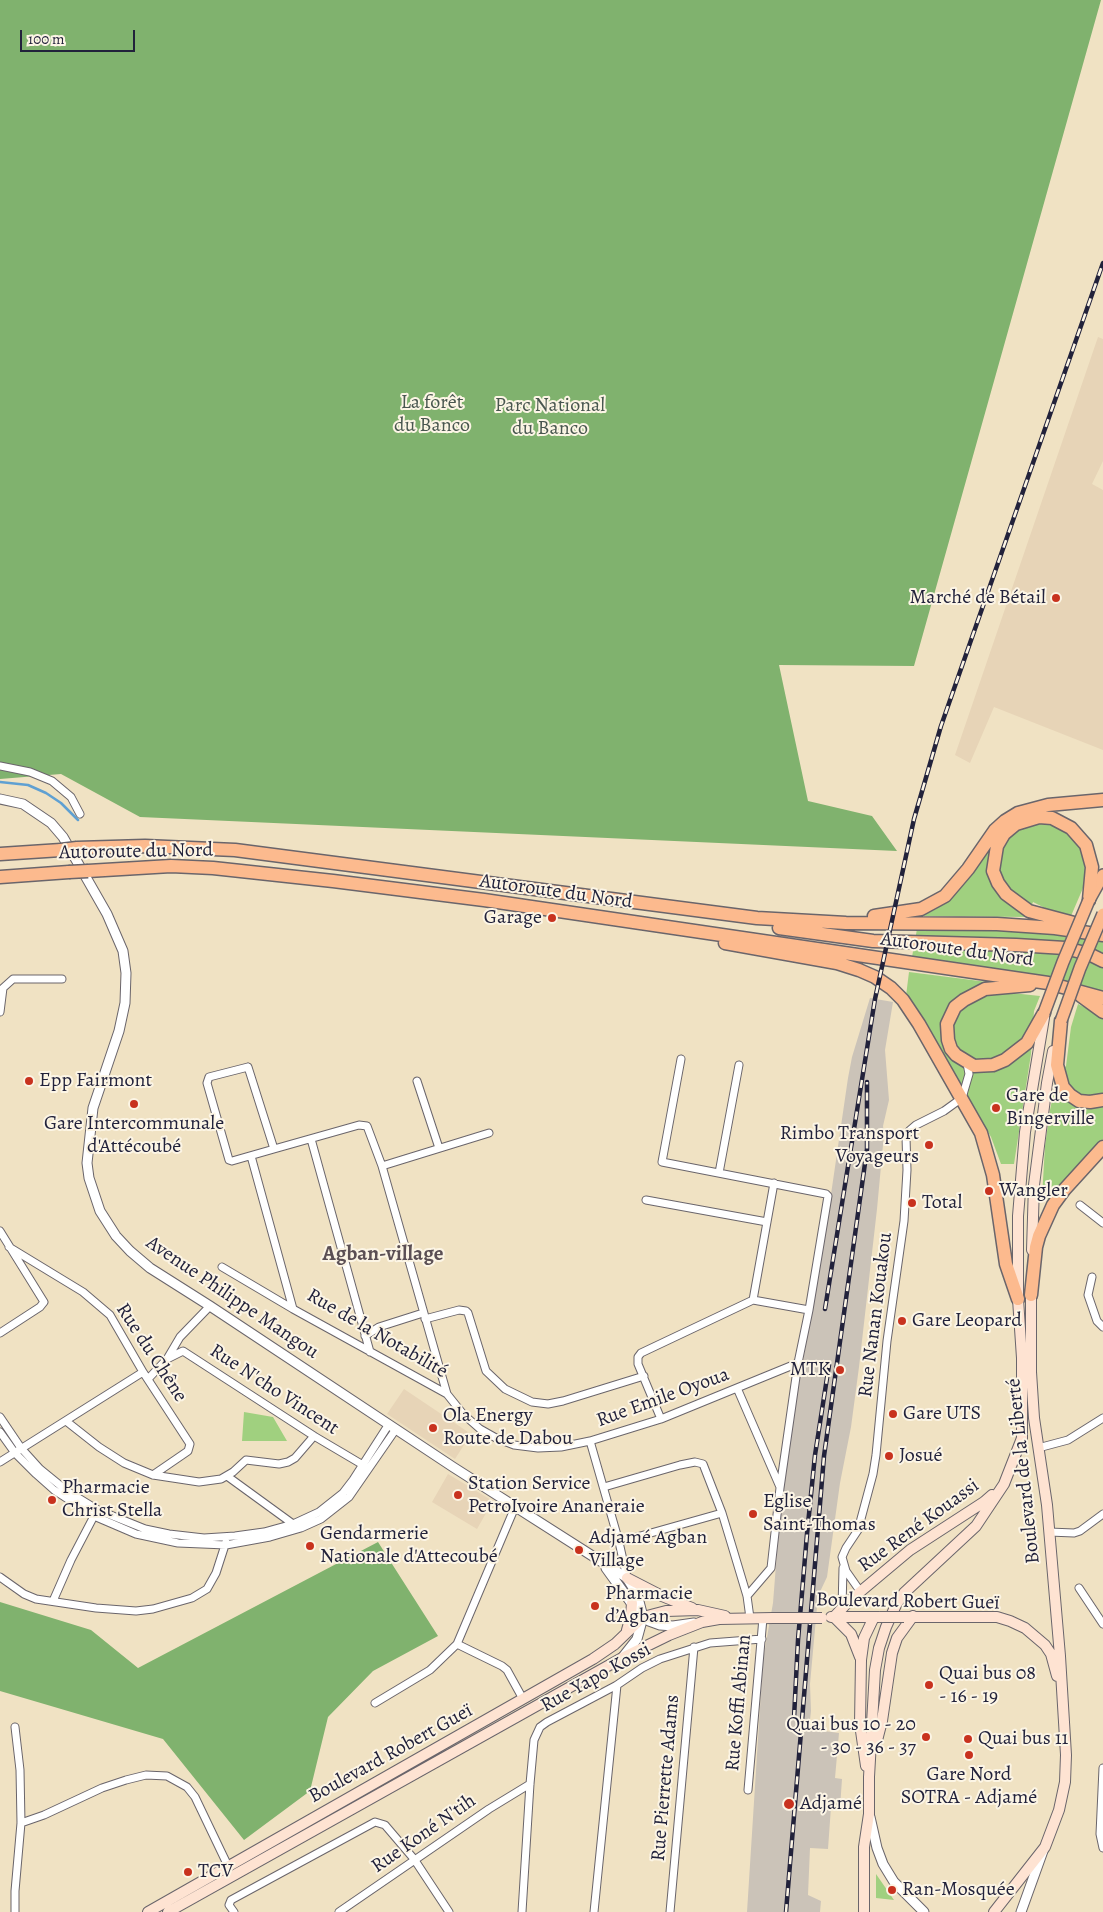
<!DOCTYPE html>
<meta charset="utf-8">
<style>
body{margin:0}
#map{position:relative;width:1103px;height:1912px;overflow:hidden;background:#f0e2c3;font-family:Alegreya,serif}
canvas{display:block}
.scale{position:absolute;left:20px;top:30px;width:115px;height:22px;box-sizing:border-box;border:2px solid #22223b;border-top:0;padding-left:6px;font-size:15px;line-height:18px;white-space:nowrap;color:#22223b;-webkit-text-stroke:4px #fcf5e5;paint-order:stroke}
</style>
<div id="map">
<canvas width="1103" height="1912"></canvas>
<div class="scale">100 m</div>
</div>
<script>
const ctx = document.querySelector('canvas').getContext('2d');
ctx.lineJoin = 'round';
function fill(path, color) { ctx.fillStyle = color; ctx.fill(path, 'evenodd'); }
const poly = rows => new Path2D(rows.map(r => 'M' + r).join(''));
function trace(path, color, width, dash) { ctx.strokeStyle = color; ctx.lineWidth = width; ctx.lineCap = dash ? 'butt' : 'round'; ctx.setLineDash(dash || []); ctx.stroke(path); }
function drawText(font, color, halo, rows, align = 'center') {
  ctx.font = font + ' Alegreya,serif'; ctx.lineWidth = 4; ctx.setLineDash([]); ctx.textBaseline = 'middle'; ctx.strokeStyle = halo; ctx.fillStyle = color; for (const [text, x, y, turn = 0] of rows) {
    ctx.save(); ctx.translate(x, y); ctx.rotate((+turn || 0) * Math.PI / 180); ctx.textAlign = isNaN(turn) ? turn : align; if (halo) ctx.strokeText(text, 0, 0); ctx.fillText(text, 0, 0); ctx.restore();
  }
}
fill(poly([
 [1098,337,1103,339,1103,461,1092,484,1103,490,1103,750,994,707,970,763,955,755],
 [404,1389,471,1434,455,1459,387,1414],
 [448,1474,493,1501,477,1529,432,1502]
]), '#e7d4b7');
fill(poly([
 [870,998,893,1002,885,1050,889,1100,883,1126,884,1134,877,1209,859,1367,851,1427,840,1483,827,1577,818,1596,810,1684,811,1711,809,1729,839,1733,835,1778,842,1779,840,1808,831,1807,828,1849,810,1848,808,1895,821,1901,820,1912,747,1912,763,1660,773,1603,782,1488,793,1417,823,1249,848,1078,852,1057]
]), '#cbc3b8');
fill(poly([
 [1052,822,1076,837,1084,854,1085,870,1083,888,1071,916,1047,909,1033,902,1028,917,921,916,936,909,949,899,989,847,1028,824],
 [997,928,1103,939,1103,993,912,957,917,929],
 [909,972,995,983,1003,992,1040,996,1034,1011,1031,1054,1014,1164,1001,1164,991,1137,982,1121,906,996],
 [1078,1004,1090,1010,1103,1007,1103,1139,1059,1188,1053,1199,1042,1198,1045,1146,1050,1110,1057,1076,1066,1066,1071,1027],
 [244,1412,273,1417,287,1441,242,1441],
 [876,1874,894,1900,876,1898]
]), '#a0d07f');
fill(poly([
 [0,0,1101,0,914,666,779,665,808,801,872,816,897,851,140,817,61,774,0,779],
 [378,1542,438,1636,373,1671,328,1717,310,1791,244,1840,163,1739,0,1691,0,1602,91,1630,138,1668]
]), '#80b26e');
trace(poly([
 [0,782,28,785,46,793,61,803,78,820]
]), '#5fa0d2', 2.5);
const minor = poly([
 [0,766,30,772,52,781,71,797,80,814],
 [0,1012,3,988,13,979,62,979],
 [248,1067,274,1149,232,1161,229,1160,207,1083,209,1077,248,1067],
 [417,1081,439,1148],
 [311,1139,370,1352],
 [274,1149,359,1125,367,1126,382,1166,447,1394,463,1414,480,1429,496,1438,514,1445,538,1448,561,1447,590,1441,661,1419,798,1363,780,1488,771,1568,747,1596],
 [251,1156,293,1309,447,1394],
 [382,1166,489,1133],
 [719,1173,739,1065],
 [646,1200,767,1222],
 [1080,1205,1103,1223],
 [0,1231,44,1302,40,1307,0,1333],
 [9,1247,83,1292,110,1315,143,1372,190,1444,188,1451,153,1475],
 [222,1267,293,1309],
 [1092,1277,1088,1295,1097,1321,1103,1327],
 [753,1300,774,1183],
 [425,1319,459,1310,466,1311,468,1313,486,1371,505,1389,532,1402,548,1404,563,1401,644,1376],
 [365,1336,379,1327,423,1313],
 [167,1359,183,1351,314,1436,363,1465],
 [798,1363,809,1310],
 [148,1379,167,1359,180,1337,210,1306],
 [737,1388,780,1487],
 [0,1417,21,1448,40,1469,67,1491,98,1510,145,1529,169,1534,204,1538,235,1536,264,1532,293,1524,319,1512,343,1493,353,1480,389,1424],
 [661,1419,638,1364,638,1357,641,1353,753,1300,809,1310,828,1196,826,1194,662,1162,681,1059],
 [66,1421,99,1447,124,1463,153,1475,199,1482,221,1479,233,1472,246,1460,279,1464,288,1462,295,1458,314,1436],
 [0,1432,15,1453,36,1474,54,1490,94,1516,136,1534,178,1543,226,1545,270,1537,301,1528,321,1519,349,1497,396,1429],
 [590,1441,619,1542,627,1578],
 [1038,1448,1068,1440,1103,1418],
 [0,1462,143,1372],
 [227,1476,293,1524],
 [604,1487,680,1465,695,1462,703,1464,722,1513,732,1546,747,1596,750,1618],
 [1049,1532,1074,1533,1080,1531,1103,1514],
 [619,1542,722,1513],
 [0,1577,24,1594,36,1599,96,1608,136,1611,153,1609,192,1598,207,1589,216,1573,226,1542],
 [1079,1588,1103,1624],
 [860,1591,846,1571,842,1557,846,1548,858,1530,873,1474,876,1455,887,1341,904,1221,907,1170,906,1137,909,1131,916,1125,944,1111,962,1098,969,1074,967,1063],
 [53,1601,71,1560,94,1516],
 [842,1609,843,1568],
 [457,1644,502,1666,507,1670,523,1699],
 [375,1703,430,1670,457,1644,515,1507],
 [15,1727,20,1770,21,1823,15,1891,15,1912],
 [1103,1768,1100,1834,1103,1848],
 [748,1790,763,1618],
 [21,1823,44,1815,102,1788,126,1780,146,1775,167,1776,187,1787,195,1797,228,1866],
 [234,1912,229,1905,231,1900,375,1822,385,1825,414,1859,449,1912],
 [339,1912,489,1809,530,1784],
 [522,1912,530,1784,534,1740,540,1727,547,1722,617,1685,642,1668,660,1659,710,1643,762,1639],
 [594,1912,617,1685],
 [670,1912,694,1647]
]);
const tertiary = poly([
 [0,799,23,804,51,823,63,837,107,914,123,951,126,973,125,1003,119,1031,93,1108,87,1163,89,1178,100,1211,116,1236,130,1251,150,1268,210,1306,453,1467,627,1578,637,1594,643,1617,637,1639,622,1658],
 [606,1568,637,1611,649,1621,660,1625,673,1626,694,1623],
 [870,1817,877,1848,883,1864,894,1882,924,1912],
 [1021,1912,1043,1851]
]);
const secondary = poly([
 [1032,1250,1034,1185,1047,1083,1053,1051],
 [627,1578,662,1596,692,1608],
 [831,1617,879,1617],
 [834,1617,848,1602,910,1550,984,1502,992,1495],
 [834,1617,851,1634,860,1657],
 [904,1617,997,1617,1010,1621,1025,1628,1045,1645,1051,1654,1057,1676],
 [627,1630,631,1616,632,1603],
 [875,1748,882,1721,892,1653,897,1638,913,1616],
 [866,1766,860,1724,861,1660,864,1638,874,1617],
 [148,1912,593,1659,615,1644,643,1617,666,1611,698,1610,725,1616],
 [168,1912,622,1658,669,1635,702,1622,719,1619,773,1618],
 [864,1912,864,1847,869,1814,869,1777,875,1670,879,1648,886,1627,896,1605,904,1593,976,1526,1004,1484,1022,1438,1022,1358,1018,1299,1018,1216,1025,1132,1044,1018],
 [994,1912,1045,1847,1059,1810,1065,1782,1066,1755,1060,1656,1047,1505,1034,1418,1031,1372,1031,1289]
]);
const primary = poly([
 [1089,900,1103,875]
]);
const motorway = poly([
 [77,848,145,846,235,850,757,918,846,923,997,924,1055,928,1103,935],
 [0,854,61,850],
 [88,871,171,866,213,868,333,881,484,900,1048,983,1103,998],
 [0,877,69,872],
 [874,916,921,909,945,896,968,869,995,830,1005,821,1018,813,1048,805,1103,800],
 [1074,923,1029,911,1006,894,998,883,993,871,997,846,1004,834,1016,824,1039,817,1052,818,1071,828,1086,845,1092,867,1089,900],
 [779,928,873,941,1016,945,1065,948,1089,954,1103,961],
 [725,943,837,963,859,970,875,977,891,988,903,1000,919,1024,981,1133,993,1175,1006,1264,1018,1299],
 [1030,985,985,989,964,1000,955,1007,947,1024,948,1040,951,1049,956,1055,974,1066,993,1065,1005,1060,1027,1043,1044,1013],
 [1081,996,1103,1012],
 [1061,1021,1057,1065,1063,1087,1070,1095,1079,1101,1090,1102,1103,1100],
 [1031,1295,1036,1247,1039,1236,1053,1205,1064,1190,1103,1147]
]);
trace(minor, '#6a656b', 9);
trace(tertiary, '#6a656b', 11);
trace(secondary, '#6a656b', 12);
trace(primary, '#6a656b', 14);
trace(motorway, '#6a656b', 15);
trace(minor, '#fff', 7);
trace(tertiary, '#fff', 9);
trace(secondary, '#fee3d2', 10);
trace(primary, '#fcba8e', 11);
trace(motorway, '#fcba8e', 12);
const rail = poly([
 [825,1309,875,999,914,819,941,726,1103,263],
 [794,1718,798,1640,807,1534,815,1455,829,1365],
 [786,1912,824,1456,867,1149,867,1082]
]);
trace(rail, '#22223b', 4.5);
trace(rail, '#fcf5e5', 2.5, [8]);
const secondaryBridge = poly([
 [880,1617,904,1617],
 [773,1618,822,1618]
]);
const primaryBridge = poly([
 [1044,1013,1063,962,1089,900],
 [1061,1021,1080,968,1103,914]
]);
const motorwayBridge = poly([
 [61,850,77,848],
 [69,872,88,871]
]);
trace(secondaryBridge, '#6a656b', 12, []);
trace(primaryBridge, '#6a656b', 14, []);
trace(motorwayBridge, '#6a656b', 15, []);
trace(secondaryBridge, '#fee3d2', 10);
trace(primaryBridge, '#fcba8e', 11);
trace(motorwayBridge, '#fcba8e', 12);
for (const [x, y, r, color] of [
 [1056,598,5,"#c8321e"],
 [552,918,5,"#c8321e"],
 [29,1081,5,"#c8321e"],
 [134,1104,5,"#c8321e"],
 [996,1108,5,"#c8321e"],
 [929,1145,5,"#c8321e"],
 [989,1191,5,"#c8321e"],
 [912,1203,5,"#c8321e"],
 [902,1321,5,"#c8321e"],
 [840,1370,5,"#c8321e"],
 [893,1414,5,"#c8321e"],
 [433,1428,5,"#c8321e"],
 [889,1456,5,"#c8321e"],
 [458,1495,5,"#c8321e"],
 [52,1500,5,"#c8321e"],
 [753,1514,5,"#c8321e"],
 [310,1546,5,"#c8321e"],
 [579,1550,5,"#c8321e"],
 [595,1606,5,"#c8321e"],
 [929,1685,5,"#c8321e"],
 [926,1737,5,"#c8321e"],
 [968,1739,5,"#c8321e"],
 [969,1755,5,"#c8321e"],
 [789,1804,6,"#c8321e"],
 [188,1872,5,"#c8321e"],
 [892,1890,5,"#c8321e"]
]) { const dot = new Path2D(); dot.arc(x, y, r, 0, 2 * Math.PI); ctx.fillStyle = color; ctx.fill(dot); trace(dot, '#fcf5e5', 2); }
drawText('20px', '#48564f', '#fcf5e5', [
 ["La forêt",432,403],
 ["du Banco",432,426],
 ["Parc National",550,406],
 ["du Banco",550,429]
]);
drawText('20px', '#22223b', '#fcf5e5', [
 ["Marché de Bétail",1046,598,"right"],
 ["Garage",542,918,"right"],
 ["Epp Fairmont",39,1081],
 ["Gare de",1006,1096],
 ["Bingerville",1006,1119],
 ["Gare Intercommunale",134,1124,"center"],
 ["d'Attécoubé",134,1147,"center"],
 ["Rimbo Transport",919,1134,"right"],
 ["Voyageurs",919,1157,"right"],
 ["Wangler",999,1191],
 ["Total",922,1203],
 ["Gare Leopard",912,1321],
 ["MTK",830,1370,"right"],
 ["Gare UTS",903,1414],
 ["Ola Energy",443,1416],
 ["Route de Dabou",443,1439],
 ["Josué",899,1456],
 ["Station Service",468,1484],
 ["PetroIvoire Ananeraie",468,1507],
 ["Pharmacie",62,1488],
 ["Christ Stella",62,1511],
 ["Eglise",763,1502],
 ["Saint-Thomas",763,1525],
 ["Gendarmerie",320,1534],
 ["Nationale d'Attecoubé",320,1557],
 ["Adjamé Agban",589,1538],
 ["Village",589,1561],
 ["Pharmacie",605,1594],
 ["d’Agban",605,1617],
 ["Quai bus 08",939,1674],
 ["- 16 - 19",939,1697],
 ["Quai bus 10 - 20",916,1725,"right"],
 ["- 30 - 36 - 37",916,1748,"right"],
 ["Quai bus 11",978,1739],
 ["Gare Nord",969,1775,"center"],
 ["SOTRA - Adjamé",969,1798,"center"],
 ["Adjamé",800,1804],
 ["TCV",198,1872],
 ["Ran-Mosquée",902,1890]
], 'left');
drawText('20px', '#22223b', '#fcf5e5', [
 ["Autoroute du Nord",136,852,-1],
 ["Autoroute du Nord",556,892,8],
 ["Autoroute du Nord",957,950,8],
 ["Avenue Philippe Mangou",232,1298,34],
 ["Rue Nanan Kouakou",876,1315,-83],
 ["Rue de la Notabilité",377,1334,30],
 ["Rue du Chêne",151,1353,57],
 ["Rue N'cho Vincent",274,1390,33],
 ["Rue Emile Oyoua",663,1398,-20],
 ["Boulevard de la Liberté",1024,1471,-96],
 ["Rue René Kouassi",919,1526,-36],
 ["Boulevard Robert Gueï",908,1602,1],
 ["Rue Yapo Kossi",596,1678,-29],
 ["Rue Koffi Abinan",739,1703,-85],
 ["Boulevard Robert Gueï",391,1754,-29],
 ["Rue Pierrette Adams",666,1778,-85],
 ["Rue Koné N'tih",424,1834,-35]
]);
drawText('bold 21px', '#5b4f54', '#fcf5e5', [
 ["Agban-village",383,1255]
]);
</script>
